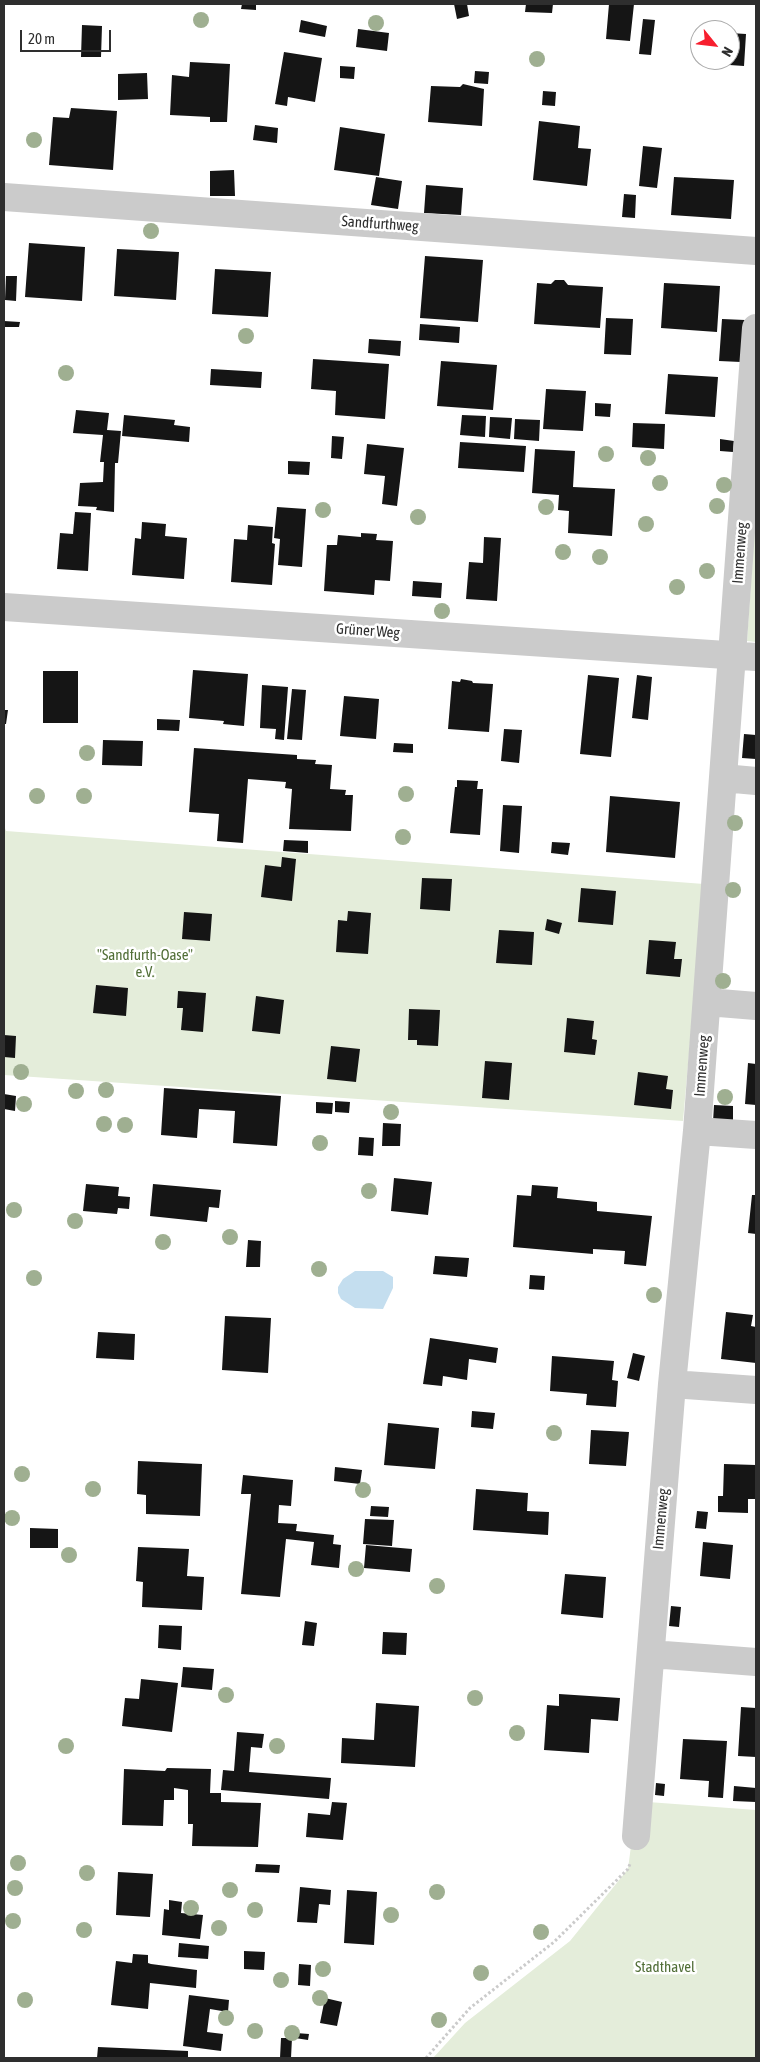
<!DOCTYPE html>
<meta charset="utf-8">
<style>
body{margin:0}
#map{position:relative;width:760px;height:2062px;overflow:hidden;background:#fff;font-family:"Asap Condensed",sans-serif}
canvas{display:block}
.frame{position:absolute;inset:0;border:5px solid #2e2e2e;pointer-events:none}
.north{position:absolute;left:690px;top:20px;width:50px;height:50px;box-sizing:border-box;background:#fff;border:1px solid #ababab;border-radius:50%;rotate:119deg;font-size:14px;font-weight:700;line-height:20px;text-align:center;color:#2e2e2e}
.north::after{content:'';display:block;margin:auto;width:18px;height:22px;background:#f71f2e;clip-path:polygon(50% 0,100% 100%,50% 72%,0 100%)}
.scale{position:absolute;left:20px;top:30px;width:91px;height:22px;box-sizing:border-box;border:2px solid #2e2e2e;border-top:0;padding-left:6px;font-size:15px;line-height:18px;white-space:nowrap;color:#2e2e2e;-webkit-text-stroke:4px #fff;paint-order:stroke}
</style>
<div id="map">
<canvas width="760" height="2062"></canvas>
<div class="frame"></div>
<div class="north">N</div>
<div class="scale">20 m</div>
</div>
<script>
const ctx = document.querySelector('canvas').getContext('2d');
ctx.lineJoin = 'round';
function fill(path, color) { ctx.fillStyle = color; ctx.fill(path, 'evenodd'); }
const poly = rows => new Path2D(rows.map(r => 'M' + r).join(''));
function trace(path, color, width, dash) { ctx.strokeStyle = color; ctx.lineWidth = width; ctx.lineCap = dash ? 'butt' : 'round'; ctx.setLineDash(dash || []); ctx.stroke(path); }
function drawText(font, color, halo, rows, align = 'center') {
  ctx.font = font + ' "Asap Condensed",sans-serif'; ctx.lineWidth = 5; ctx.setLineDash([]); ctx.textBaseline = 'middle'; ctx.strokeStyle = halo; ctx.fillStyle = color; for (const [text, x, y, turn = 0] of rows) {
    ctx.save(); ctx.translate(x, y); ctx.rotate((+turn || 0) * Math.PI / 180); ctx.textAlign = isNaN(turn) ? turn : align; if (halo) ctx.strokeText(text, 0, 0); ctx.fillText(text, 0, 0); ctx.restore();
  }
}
fill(poly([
 [756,508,756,642,747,641],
 [4,825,6,831,704,884,683,1121,4,1075],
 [648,1802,756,1810,756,2058,433,2058,465,2023,570,1941,628,1869,636,1807]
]), '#e4edda');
fill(poly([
 [355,1271,383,1271,393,1277,393,1288,383,1309,355,1308,341,1299,338,1293,338,1287,343,1279]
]), '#c4deef');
fill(poly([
 [242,4,256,4,256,10,241,9],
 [454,4,467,4,469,16,457,19],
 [526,4,553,4,552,13,525,12],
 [609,4,634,4,630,41,606,39],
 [643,19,655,20,651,55,639,54],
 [301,20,327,26,325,37,299,32],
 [82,25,102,26,101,57,81,57],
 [358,29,389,33,387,51,356,47],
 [730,33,746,34,744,66,715,64,715,60,730,60],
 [284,52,322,58,315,102,288,97,287,106,275,104],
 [190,62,230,64,227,122,210,122,210,117,170,115,172,75,189,77],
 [340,66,355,67,354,79,340,78],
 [475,71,489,72,488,84,474,83],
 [147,73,148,99,118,100,118,74],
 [463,84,484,89,482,126,428,122,431,86,460,87],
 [543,91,556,92,555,106,542,105],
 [71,108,117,111,113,170,49,165,53,117,69,118],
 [539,121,580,126,578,148,591,149,587,186,533,180],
 [255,125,278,128,277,143,253,140],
 [340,127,385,134,379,176,334,170],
 [643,146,662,148,657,188,639,186],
 [234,170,235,196,210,196,210,171],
 [376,177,402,181,398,209,371,205],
 [674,177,734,180,731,219,671,215],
 [426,185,463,188,461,215,424,213],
 [624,194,636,195,635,218,622,217],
 [29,243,85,247,82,301,25,297],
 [117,249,179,252,176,300,114,296],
 [425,256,483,260,478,322,420,318],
 [215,269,271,272,268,317,212,314],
 [6,276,17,276,16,301,5,300],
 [555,280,564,280,568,285,603,287,600,328,534,324,537,283,551,284],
 [664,283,720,286,717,332,661,328],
 [606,318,633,319,631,355,604,354],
 [722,319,745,320,741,362,719,361],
 [4,321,20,322,19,327,4,327],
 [420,324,460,327,459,343,419,340],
 [369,339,401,341,400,356,368,353],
 [313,359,389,364,385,419,335,415,336,391,311,389],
 [441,361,497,365,493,410,437,406],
 [211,369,262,372,261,388,210,385],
 [668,374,718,377,715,417,665,414],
 [546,389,586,391,583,431,543,429],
 [595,403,611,404,610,417,595,416],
 [76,410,109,413,107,430,121,431,118,463,115,463,114,512,96,510,97,507,78,506,80,483,103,482,104,462,100,462,103,435,73,433],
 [124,415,175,420,174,425,190,427,189,442,122,436],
 [462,415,486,416,485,437,460,435],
 [490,417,512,418,510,439,489,437],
 [515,419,540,420,539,441,514,439],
 [633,423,665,424,664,449,632,447],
 [332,436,344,437,342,459,331,458],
 [720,439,734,441,733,452,720,451],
 [460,442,526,446,524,472,458,468],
 [367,444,404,448,397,506,382,504,385,476,364,474],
 [535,449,575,451,573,487,615,489,612,536,568,533,569,511,558,510,559,495,532,493],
 [288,461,310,462,309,475,288,474],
 [277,507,306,509,302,567,278,565,280,539,274,538],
 [75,512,91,513,88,571,57,569,60,533,73,534],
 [142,522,166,524,165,536,187,538,184,579,132,575,135,538,141,539],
 [248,525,273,527,272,543,275,544,272,585,231,582,234,539,247,540],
 [361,533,377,534,376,540,393,541,390,581,375,580,374,595,324,591,327,545,337,545,338,535,361,537],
 [484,537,501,538,497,601,466,599,469,562,483,563],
 [413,581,442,583,441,598,412,596],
 [193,670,248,674,244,726,223,724,224,721,189,718],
 [43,671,78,671,78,723,43,723],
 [588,675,619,678,611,757,580,754],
 [637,675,652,677,648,720,632,718],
 [461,679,472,681,473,683,493,684,489,732,448,729,452,681,460,682],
 [262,685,288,687,284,740,275,739,276,729,260,728],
 [292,689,306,690,302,740,287,739],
 [344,696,379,699,376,739,340,736],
 [4,710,8,710,6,724,4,724],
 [157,719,180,720,179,731,157,730],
 [504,729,522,730,519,763,501,761],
 [744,734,756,735,756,759,742,758],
 [103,740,143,741,142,766,102,765],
 [394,743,413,744,413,753,393,752],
 [194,748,297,755,297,759,316,760,315,764,332,765,330,789,346,790,345,795,353,795,351,831,289,829,292,789,285,788,286,782,248,779,243,843,217,841,219,814,189,812],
 [457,780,478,781,477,789,483,789,480,835,450,833,455,787,457,787],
 [610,796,680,802,675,858,606,852],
 [503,805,522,806,519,853,500,851],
 [284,840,308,841,308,853,283,851],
 [552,842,570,843,568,855,551,853],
 [282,857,296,859,292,901,261,897,265,865,281,867],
 [422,878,452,879,450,911,420,909],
 [581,888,616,891,613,925,578,922],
 [348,911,371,913,368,954,336,952,338,920,347,921],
 [184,912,212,914,210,941,182,939],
 [547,919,562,923,559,934,545,930],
 [499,930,534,932,532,965,496,963],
 [649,940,676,942,674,959,682,959,680,977,646,974],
 [96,985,128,988,126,1016,93,1013],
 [178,991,206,993,203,1032,181,1030,183,1008,177,1008],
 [256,996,284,1000,280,1034,252,1031],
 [409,1009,440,1010,438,1046,417,1045,417,1040,408,1040],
 [567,1018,594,1021,592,1039,597,1040,595,1055,564,1052],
 [4,1035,16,1036,15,1058,4,1057],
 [331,1046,360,1049,356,1082,327,1079],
 [485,1061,512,1063,509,1100,482,1098],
 [748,1063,756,1064,756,1105,745,1104],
 [638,1072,668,1076,666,1089,673,1090,671,1109,634,1105],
 [164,1088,281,1096,277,1146,233,1143,235,1111,199,1109,197,1138,161,1135],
 [4,1094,16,1096,15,1111,4,1109],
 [335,1101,350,1102,349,1113,335,1112],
 [316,1102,333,1103,332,1114,316,1113],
 [714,1105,733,1106,733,1123,713,1122],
 [383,1123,401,1124,400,1146,382,1146],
 [359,1137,374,1138,373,1156,358,1155],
 [394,1178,432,1182,428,1215,391,1211],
 [86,1184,119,1187,118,1196,130,1197,129,1209,118,1208,117,1214,83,1211],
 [153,1184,221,1190,219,1208,209,1207,207,1222,150,1216],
 [532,1185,558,1187,557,1198,597,1202,597,1211,652,1216,646,1266,624,1264,625,1251,593,1249,593,1254,513,1247,517,1195,531,1196],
 [752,1195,756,1195,756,1234,748,1233],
 [248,1240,261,1241,260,1267,246,1267],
 [435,1256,469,1258,467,1277,433,1274],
 [530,1275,545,1276,544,1290,529,1289],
 [726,1312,753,1315,751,1326,756,1327,756,1363,721,1359],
 [225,1316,271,1318,268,1373,222,1370],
 [98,1332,135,1334,134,1360,96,1358],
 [430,1338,498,1348,496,1363,469,1359,467,1380,443,1376,442,1386,423,1384],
 [633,1353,645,1356,639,1381,627,1378],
 [552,1356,614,1361,612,1380,618,1381,616,1407,586,1405,587,1394,550,1391],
 [472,1411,495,1413,493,1429,471,1427],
 [388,1423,439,1428,435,1469,384,1465],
 [591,1430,629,1432,626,1466,589,1464],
 [138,1461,202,1464,200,1516,146,1514,146,1495,137,1494],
 [724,1464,756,1465,756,1499,748,1499,748,1513,718,1512,718,1496,723,1496],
 [335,1467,362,1470,360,1484,334,1481],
 [243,1475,293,1480,291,1506,279,1505,278,1523,297,1524,296,1531,334,1535,333,1544,341,1545,339,1568,311,1565,314,1542,286,1539,280,1597,241,1594,251,1494,241,1494],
 [476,1489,528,1493,527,1511,549,1512,548,1535,473,1530],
 [371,1506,389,1507,388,1517,370,1516],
 [697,1511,708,1512,706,1529,695,1528],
 [365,1519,394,1520,392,1546,363,1544],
 [30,1528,58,1529,58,1548,30,1548],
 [703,1542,733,1545,730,1579,700,1576],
 [366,1545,412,1549,410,1572,364,1568],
 [138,1547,189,1549,187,1576,204,1577,202,1610,142,1607,143,1582,136,1581],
 [565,1574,606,1577,603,1618,561,1614],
 [671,1606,681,1607,679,1627,669,1626],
 [305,1621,317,1623,314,1646,302,1645],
 [159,1625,182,1626,181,1650,158,1648],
 [383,1632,407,1633,406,1655,382,1654],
 [183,1667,214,1669,212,1690,181,1687],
 [141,1679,178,1683,172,1732,122,1726,125,1698,139,1699],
 [559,1694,620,1698,618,1721,591,1719,589,1753,544,1750,547,1705,559,1706],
 [376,1703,419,1706,415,1767,341,1763,342,1738,374,1740],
 [741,1707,756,1708,756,1757,738,1756],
 [237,1732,264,1734,262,1748,251,1747,249,1772,331,1778,329,1799,221,1790,223,1770,234,1771],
 [683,1739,727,1741,723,1798,708,1797,709,1781,680,1779],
 [167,1768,211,1769,210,1793,221,1793,221,1802,261,1803,258,1847,192,1846,193,1824,188,1824,188,1790,174,1788,174,1800,164,1800,163,1826,122,1825,124,1769,165,1771],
 [656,1783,665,1784,664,1796,655,1795],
 [734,1786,756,1788,756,1802,733,1801],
 [332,1802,347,1803,343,1840,306,1837,308,1813,330,1815],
 [256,1864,280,1865,279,1873,255,1872],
 [118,1872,153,1874,150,1917,116,1915],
 [300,1887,331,1890,330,1905,319,1904,317,1923,297,1922],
 [347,1890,377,1892,374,1945,344,1943],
 [169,1900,182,1902,181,1913,203,1915,200,1939,162,1935,164,1909,169,1910],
 [179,1943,209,1946,208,1959,178,1957],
 [244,1951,265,1952,264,1970,244,1969],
 [133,1954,148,1955,148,1963,151,1964,197,1970,196,1988,150,1983,148,2009,111,2005,116,1961,132,1963],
 [299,1964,311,1965,310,1986,298,1985],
 [189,1995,229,2000,228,2012,210,2009,207,2032,223,2034,221,2051,183,2046],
 [325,1998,342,2002,337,2026,320,2023],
 [296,2033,309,2034,308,2040,295,2038],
 [281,2038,292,2038,291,2058,280,2058],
 [98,2047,188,2051,188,2058,97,2058]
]), '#151515');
trace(poly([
 [426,2058,470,2008,554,1942,628,1869,630,1864]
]), '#cbcbcb', 3, [2.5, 2.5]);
trace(poly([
 [4,197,756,251],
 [4,607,756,657],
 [723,778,756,781],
 [707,1002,756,1006],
 [697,1131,756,1135],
 [672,1384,756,1390],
 [651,1654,756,1662],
 [636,1836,672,1384,697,1131,756,328]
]), '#cbcbcb', 28);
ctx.fillStyle = '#9faf91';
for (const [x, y] of [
 [201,20],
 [376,23],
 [537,59],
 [34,140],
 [151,231],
 [246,336],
 [66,373],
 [606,454],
 [648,458],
 [660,483],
 [724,485],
 [717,506],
 [546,507],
 [323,510],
 [418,517],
 [646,524],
 [563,552],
 [600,557],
 [707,571],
 [677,587],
 [442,611],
 [87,753],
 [406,794],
 [37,796],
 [84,796],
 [735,823],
 [403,837],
 [733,890],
 [723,981],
 [21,1072],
 [106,1090],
 [76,1091],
 [725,1097],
 [24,1104],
 [391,1112],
 [104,1124],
 [125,1125],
 [320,1143],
 [369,1191],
 [14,1210],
 [75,1221],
 [230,1237],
 [163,1242],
 [319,1269],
 [34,1278],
 [654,1295],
 [554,1433],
 [22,1474],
 [93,1489],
 [363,1490],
 [12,1518],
 [69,1555],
 [356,1569],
 [437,1586],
 [226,1695],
 [475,1698],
 [517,1733],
 [66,1746],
 [277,1746],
 [18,1863],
 [87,1873],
 [15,1888],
 [230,1890],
 [437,1892],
 [191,1908],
 [255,1910],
 [391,1915],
 [13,1921],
 [219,1928],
 [84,1930],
 [541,1932],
 [323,1969],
 [481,1973],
 [281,1980],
 [320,1998],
 [25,2000],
 [226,2018],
 [439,2020],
 [255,2031],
 [292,2033]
]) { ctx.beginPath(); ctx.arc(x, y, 8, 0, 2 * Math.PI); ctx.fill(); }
drawText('15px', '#2e2e2e', '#fff', [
 ["Sandfurthweg",380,224,4],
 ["Immenweg",740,553,-86],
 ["Grüner Weg",368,631,4],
 ["Immenweg",702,1066,-86],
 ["Immenweg",661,1519,-85]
]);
drawText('15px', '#516e37', '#fff', [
 ["\"Sandfurth-Oase\"",145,955],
 ["e.V.",145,972],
 ["Stadthavel",665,1967]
]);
</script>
